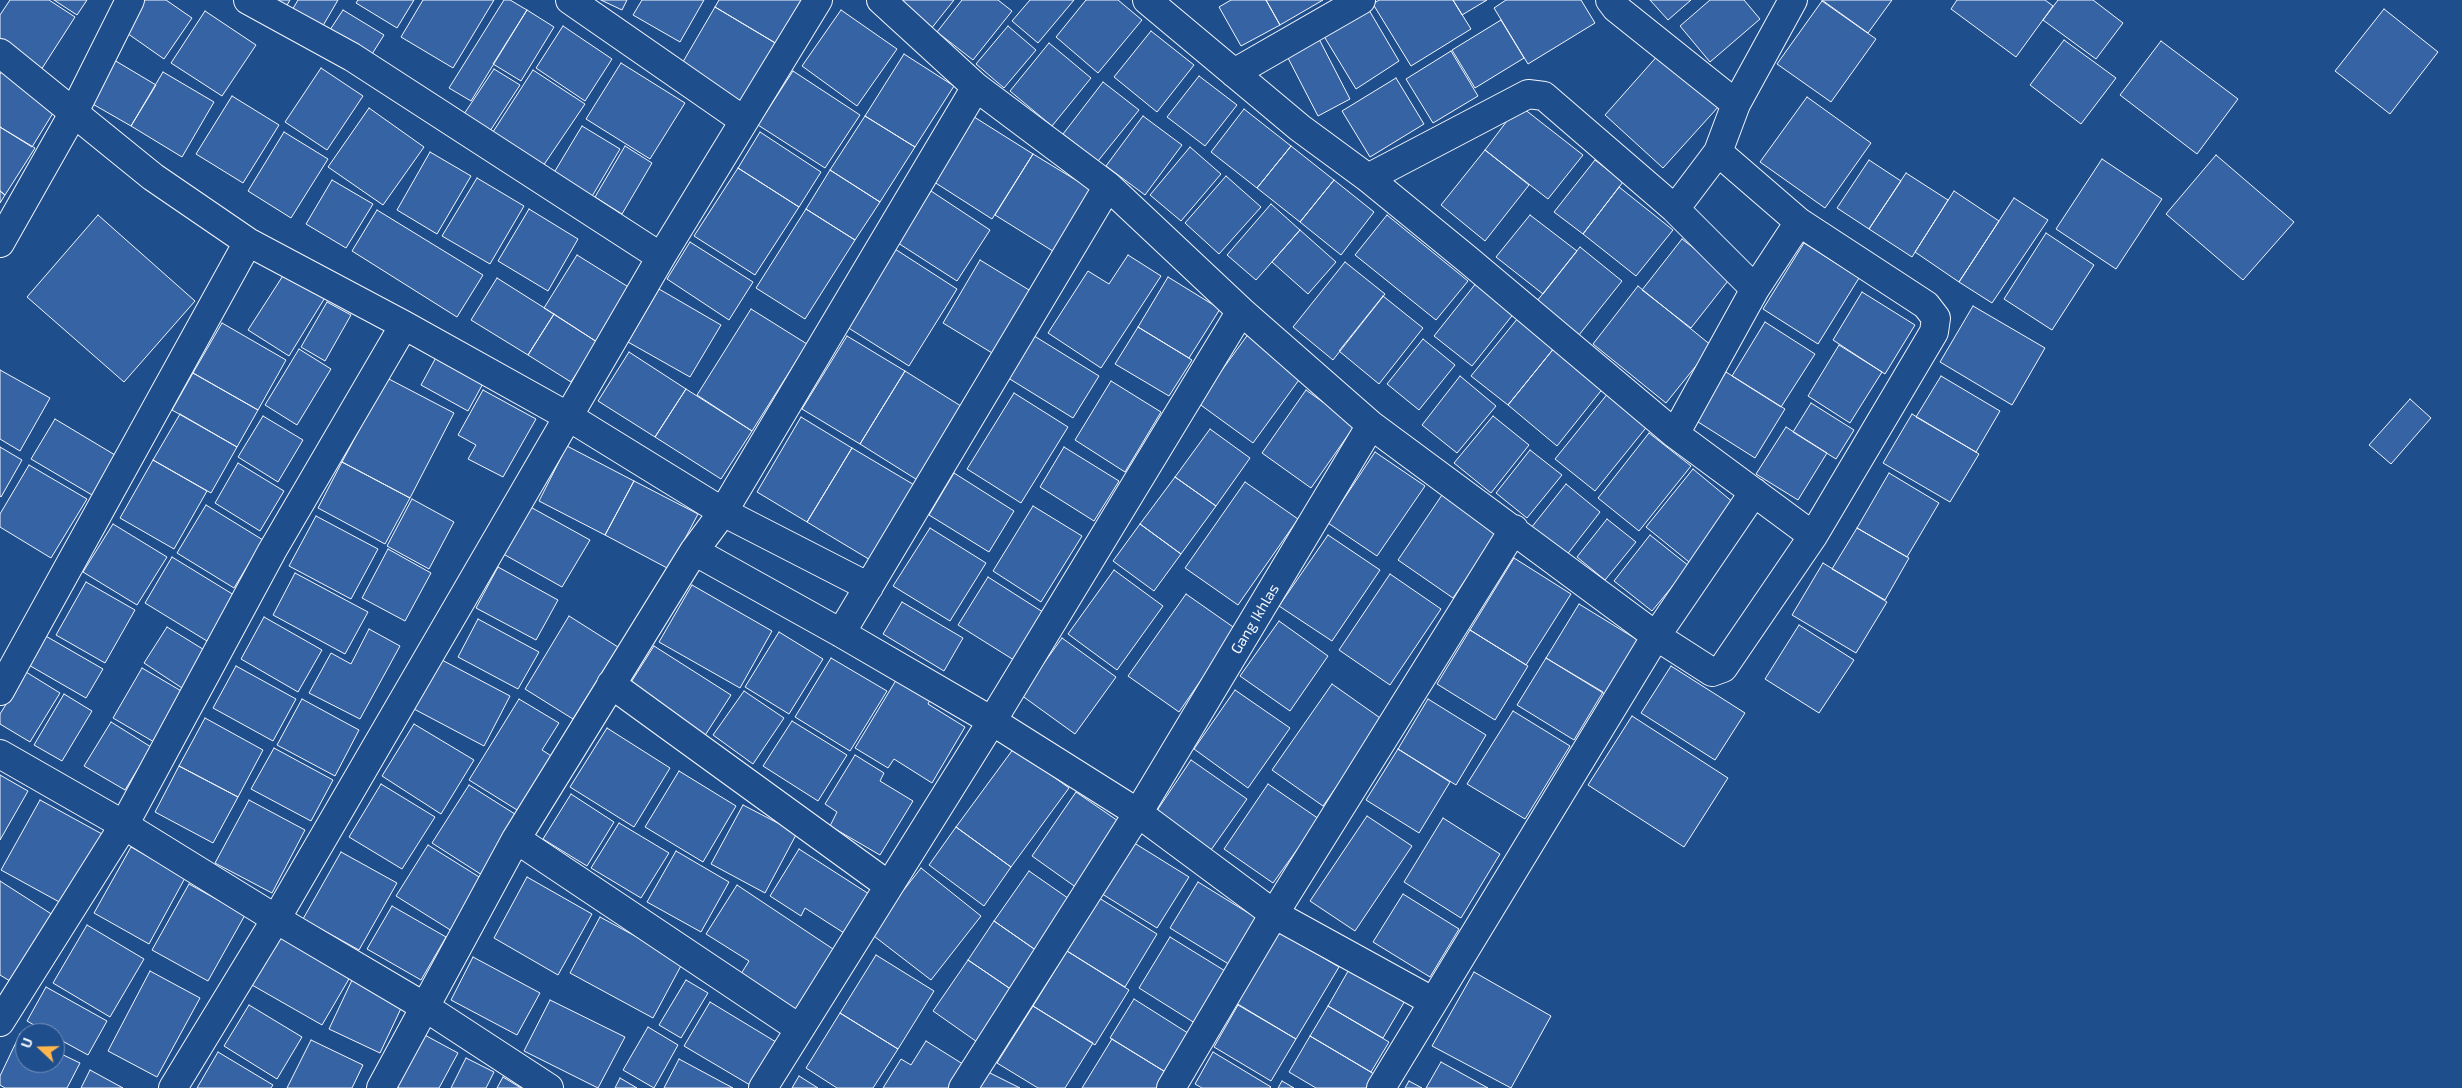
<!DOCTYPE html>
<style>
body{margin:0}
#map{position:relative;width:2462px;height:1088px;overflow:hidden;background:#1f4e8c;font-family:"Exo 2",sans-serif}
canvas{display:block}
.north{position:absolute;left:15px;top:1023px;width:50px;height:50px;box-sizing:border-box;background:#1f4e8c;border:1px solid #7391ba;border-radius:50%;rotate:291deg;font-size:14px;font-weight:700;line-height:20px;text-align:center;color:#f2f6ff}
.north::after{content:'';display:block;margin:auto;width:18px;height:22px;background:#ffb74d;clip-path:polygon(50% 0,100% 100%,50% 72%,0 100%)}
</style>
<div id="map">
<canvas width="2462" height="1088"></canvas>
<div class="north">U</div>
</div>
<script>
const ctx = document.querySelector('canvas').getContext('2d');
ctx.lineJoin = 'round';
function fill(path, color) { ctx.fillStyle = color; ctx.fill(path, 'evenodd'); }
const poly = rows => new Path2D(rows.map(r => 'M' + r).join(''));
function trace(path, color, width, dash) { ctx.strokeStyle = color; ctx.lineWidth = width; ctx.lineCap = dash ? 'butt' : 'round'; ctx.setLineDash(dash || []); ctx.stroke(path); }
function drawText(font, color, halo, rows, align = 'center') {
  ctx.font = font + ' "Exo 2",sans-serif'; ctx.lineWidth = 4; ctx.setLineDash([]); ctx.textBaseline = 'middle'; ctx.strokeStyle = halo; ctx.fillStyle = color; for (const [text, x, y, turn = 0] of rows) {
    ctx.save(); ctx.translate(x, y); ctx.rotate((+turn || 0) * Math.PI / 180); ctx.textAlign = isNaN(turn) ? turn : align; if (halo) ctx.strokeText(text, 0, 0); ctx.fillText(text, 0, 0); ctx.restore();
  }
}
const building = poly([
 [10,0,49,0,75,17,41,70,0,43,0,15,10,0],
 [54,0,87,0,77,15,54,0],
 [145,0,166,0,192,18,164,59,124,31,145,0],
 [264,0,290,0,283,12,264,0],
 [298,0,338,0,321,29,291,12,298,0],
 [358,0,414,0,397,28,356,3,358,0],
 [423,0,494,0,453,68,401,37,423,0],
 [504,0,510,0,527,10,471,101,449,88,504,0],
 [601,0,627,0,622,10,601,0],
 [642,0,704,0,680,42,633,15,642,0],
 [719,0,809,0,782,47,715,7,719,0],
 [898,0,954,0,931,29,898,0],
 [962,0,998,0,1012,11,973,60,937,32,962,0],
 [1030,0,1074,0,1038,43,1012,21,1030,0],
 [1086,0,1118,0,1142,20,1098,73,1056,37,1086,0],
 [1231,0,1266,0,1280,25,1241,46,1219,7,1231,0],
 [1266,0,1323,0,1280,25,1266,0],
 [1379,0,1453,0,1471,29,1411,66,1373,4,1379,0],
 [1453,0,1487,0,1462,15,1453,0],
 [1506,0,1581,0,1595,23,1528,64,1494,8,1506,0],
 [1650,0,1691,0,1668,20,1650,0],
 [1710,0,1744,0,1760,19,1710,62,1680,26,1710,0],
 [1822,0,1892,0,1868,33,1822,0],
 [1957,0,2045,0,2053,6,2016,57,1951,9,1957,0],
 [2058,0,2093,0,2123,23,2096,59,2043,20,2058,0],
 [1822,1,1876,39,1831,102,1777,64,1822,1],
 [1366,5,1399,61,1356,89,1322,33,1366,5],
 [715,7,782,47,747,107,680,67,715,7],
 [2384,9,2438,52,2390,114,2335,71,2384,9],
 [343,10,384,35,367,62,326,36,343,10],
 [527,10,554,27,521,81,493,64,527,10],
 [841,10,897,49,857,106,802,66,841,10],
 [205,11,256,45,222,96,171,63,205,11],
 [1501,20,1524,58,1475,88,1452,50,1501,20],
 [563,26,612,59,585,101,536,68,563,26],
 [1008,26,1036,50,1004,88,976,64,1008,26],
 [1151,31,1194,65,1157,112,1114,77,1151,31],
 [1319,39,1350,99,1318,116,1287,56,1319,39],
 [2064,40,2116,78,2081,124,2030,85,2064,40],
 [2161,41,2238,99,2197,154,2120,95,2161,41],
 [1049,43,1091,78,1052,126,1010,91,1049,43],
 [1451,51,1478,96,1433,123,1406,79,1451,51],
 [1660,53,1719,106,1663,168,1605,115,1660,53],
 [904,54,954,86,915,147,865,116,904,54],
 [109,57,156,85,131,126,84,99,109,57],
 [621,63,685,103,650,159,586,119,621,63],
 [321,68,363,96,327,150,285,122,321,68],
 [494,69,520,85,488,134,462,117,494,69],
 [3,70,58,105,32,147,0,127,0,74,3,70],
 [533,70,585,104,541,169,491,135,533,70],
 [793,71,860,115,825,168,758,125,793,71],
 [163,72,214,102,182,157,131,126,163,72],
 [1199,76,1237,105,1205,146,1167,117,1199,76],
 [1396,78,1424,124,1370,157,1342,111,1396,78],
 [1103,82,1139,110,1098,161,1063,134,1103,82],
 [232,96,279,125,243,183,196,154,232,96],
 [1807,97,1871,143,1825,208,1760,162,1807,97],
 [1519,105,1583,155,1548,199,1485,150,1519,105],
 [369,108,424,147,383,205,328,167,369,108],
 [1244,109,1291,146,1257,188,1211,152,1244,109],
 [971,115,1033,154,992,219,931,180,971,115],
 [865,116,915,147,880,202,830,170,865,116],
 [1143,116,1182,145,1145,195,1106,166,1143,116],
 [582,126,620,149,591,198,552,176,582,126],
 [0,127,35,148,5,195,0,191,0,127],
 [284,132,328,159,291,218,248,191,284,132],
 [760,132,821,172,799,207,738,168,760,132],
 [625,146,652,163,622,214,595,197,625,146],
 [1291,146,1334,180,1300,222,1257,188,1291,146],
 [1190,147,1221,174,1181,221,1150,195,1190,147],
 [1485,150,1529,185,1485,241,1441,205,1485,150],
 [430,152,471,176,437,234,397,210,430,152],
 [1033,154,1094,191,1056,253,995,215,1033,154],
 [2216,155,2294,222,2243,280,2166,214,2216,155],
 [2102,159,2162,199,2116,269,2056,229,2102,159],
 [1595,160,1623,182,1583,234,1554,212,1595,160],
 [1869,160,1901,181,1869,229,1837,208,1869,160],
 [738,168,799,207,755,275,694,236,738,168],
 [830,170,880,202,855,240,806,209,830,170],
 [1906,173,1948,200,1912,257,1869,229,1906,173],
 [1226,176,1261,207,1219,254,1185,223,1226,176],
 [477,178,524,206,490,264,442,236,477,178],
 [332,180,373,204,346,248,306,224,332,180],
 [1334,180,1374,212,1341,255,1300,222,1334,180],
 [1619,187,1673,230,1636,276,1583,234,1619,187],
 [0,191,5,195,0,203,0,191],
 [931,191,990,230,957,281,898,243,931,191],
 [1954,191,1999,221,1959,282,1915,252,1954,191],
 [2014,198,2048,220,1992,303,1959,282,2014,198],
 [1271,204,1300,230,1256,280,1227,255,1271,204],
 [529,209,578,239,548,291,498,261,529,209],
 [806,209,855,240,805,319,756,288,806,209],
 [377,210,483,275,457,317,352,251,377,210],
 [98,215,195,301,124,382,27,297,98,215],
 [1387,215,1468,281,1436,320,1355,255,1387,215],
 [1530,215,1577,251,1543,294,1496,257,1530,215],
 [1300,230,1336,262,1308,294,1272,262,1300,230],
 [2046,233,2094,265,2052,330,2004,299,2046,233],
 [1682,239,1731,277,1691,328,1642,290,1682,239],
 [690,242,753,282,729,320,667,279,690,242],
 [1804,243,1859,278,1818,344,1763,309,1804,243],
 [1580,247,1622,281,1579,335,1537,301,1580,247],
 [895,249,957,289,909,366,847,327,895,249],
 [577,255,630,288,597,342,544,308,577,255],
 [1128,255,1161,276,1101,368,1048,333,1088,271,1109,284,1128,255],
 [980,260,1034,293,997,356,943,323,980,260],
 [1345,262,1385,294,1333,360,1293,327,1345,262],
 [286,271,326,296,289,356,248,330,286,271],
 [1168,277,1220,309,1189,358,1138,327,1168,277],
 [497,278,554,314,528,355,471,320,497,278],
 [1477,282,1515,312,1472,366,1434,336,1477,282],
 [1638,286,1712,346,1666,403,1593,344,1638,286],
 [659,289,721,325,690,377,628,342,659,289],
 [1862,292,1915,325,1885,374,1833,340,1862,292],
 [1383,296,1423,328,1379,384,1339,351,1383,296],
 [327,302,351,315,325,361,301,347,327,302],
 [1973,306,2045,348,2012,405,1940,362,1973,306],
 [751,309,807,344,752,431,697,395,751,309],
 [554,314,597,342,571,382,528,355,554,314],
 [1518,318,1555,347,1508,405,1471,376,1518,318],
 [1765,322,1815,354,1781,407,1732,376,1765,322],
 [222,323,286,360,258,410,193,373,222,323],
 [1138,327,1192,360,1169,396,1115,364,1138,327],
 [1249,333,1304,373,1253,443,1198,403,1249,333],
 [1031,334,1099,376,1073,418,1005,376,1031,334],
 [847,336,905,371,860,444,802,409,847,336],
 [1423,339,1455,365,1419,410,1387,384,1423,339],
 [1839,345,1882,372,1850,423,1808,396,1839,345],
 [1555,347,1604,387,1557,446,1508,405,1555,347],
 [299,349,331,369,297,425,265,405,299,349],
 [439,352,486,378,468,411,421,385,439,352],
 [629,352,686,389,655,437,598,401,629,352],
 [0,370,50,398,20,451,0,439,0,370],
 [905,371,964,408,919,481,860,444,905,371],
 [1726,372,1785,409,1755,458,1695,420,1726,372],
 [193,373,258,410,237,447,172,410,193,373],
 [1460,376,1496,406,1457,453,1422,425,1460,376],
 [1941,376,2000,411,1976,452,1916,417,1941,376],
 [387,378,454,413,410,498,342,462,387,378],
 [1111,381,1161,412,1125,472,1075,440,1111,381],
 [686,389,752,431,721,479,655,437,686,389],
 [483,390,536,419,503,477,468,459,476,445,458,435,483,390],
 [1306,390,1355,425,1311,488,1262,453,1306,390],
 [1609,392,1649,424,1595,491,1555,459,1609,392],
 [1014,393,1068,427,1021,503,967,469,1014,393],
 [2410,399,2431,418,2391,464,2369,445,2410,399],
 [1811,403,1854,430,1836,459,1793,432,1811,403],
 [180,414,237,447,211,493,153,460,180,414],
 [1912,414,1979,454,1950,502,1883,463,1912,414],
 [263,416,303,440,278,482,238,457,263,416],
 [1493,416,1529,445,1491,493,1454,463,1493,416],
 [801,417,852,448,807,522,757,492,801,417],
 [55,419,115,455,92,495,31,459,55,419],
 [1786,427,1827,453,1798,500,1756,474,1786,427],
 [1210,429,1250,458,1216,506,1175,477,1210,429],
 [1649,433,1691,466,1639,531,1598,498,1649,433],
 [567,446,634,481,605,535,539,501,567,446],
 [0,447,22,460,1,497,0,496,0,447],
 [1064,447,1119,481,1094,521,1040,487,1064,447],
 [852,448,916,486,872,561,807,522,852,448],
 [1530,450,1562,475,1527,518,1496,493,1530,450],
 [1375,452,1425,486,1377,556,1328,523,1375,452],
 [153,460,207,491,174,549,120,518,153,460],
 [342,462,410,498,385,544,318,508,342,462],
 [238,463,284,491,260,531,215,503,238,463],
 [29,465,87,499,51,558,0,527,0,514,29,465],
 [1693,469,1740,508,1694,566,1646,527,1693,469],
 [954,473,1014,511,989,552,929,515,954,473],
 [1889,473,1939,503,1907,557,1857,528,1889,473],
 [1175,477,1216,506,1181,554,1140,524,1175,477],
 [634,481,698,514,669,569,605,535,634,481],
 [1245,482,1298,519,1238,605,1185,568,1245,482],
 [1566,484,1600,512,1566,556,1531,528,1566,484],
 [1444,492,1499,530,1453,598,1398,560,1444,492],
 [412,499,454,522,429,569,387,546,412,499],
 [525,504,590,540,562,587,498,551,525,504],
 [206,505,263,540,234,588,177,553,206,505],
 [1033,506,1082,536,1041,602,993,571,1033,506],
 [316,516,378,549,351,599,289,566,316,516],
 [1607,519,1636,542,1605,580,1577,557,1607,519],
 [113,524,167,557,137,605,83,572,113,524],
 [1140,524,1181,554,1154,591,1113,561,1140,524],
 [930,528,986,563,950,621,893,586,930,528],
 [1857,528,1909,558,1885,600,1832,569,1857,528],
 [1328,535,1380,570,1332,641,1279,606,1328,535],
 [1650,535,1689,566,1652,611,1614,581,1650,535],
 [388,549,431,573,405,621,362,598,388,549],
 [172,557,234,595,207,641,145,603,172,557],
 [1514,558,1571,594,1526,665,1470,630,1514,558],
 [1823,563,1887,602,1856,653,1792,615,1823,563],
 [498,567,558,600,536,640,476,608,498,567],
 [1114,570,1163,606,1117,670,1068,634,1114,570],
 [295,573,368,612,345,654,273,615,295,573],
 [1390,574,1441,609,1390,685,1339,650,1390,574],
 [988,577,1046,614,1017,662,958,625,988,577],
 [86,582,135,610,105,663,56,635,86,582],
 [692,585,772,631,740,688,659,642,692,585],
 [1186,594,1236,629,1179,712,1128,676,1186,594],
 [902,602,963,638,944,671,883,634,902,602],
 [1579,604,1641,642,1608,696,1546,658,1579,604],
 [569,616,618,647,573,719,525,689,569,616],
 [264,617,322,650,298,692,241,659,264,617],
 [478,619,539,652,518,689,458,657,478,619],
 [1279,621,1328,656,1290,711,1240,676,1279,621],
 [1799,625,1854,660,1819,713,1765,679,1799,625],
 [167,627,206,651,182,688,144,663,167,627],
 [369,629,400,646,360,719,309,693,331,653,351,664,369,629],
 [1470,630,1528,666,1495,720,1437,684,1470,630],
 [779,632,823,659,789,714,745,687,779,632],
 [44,635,103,669,86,698,27,664,44,635],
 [1062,638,1116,677,1075,734,1021,695,1062,638],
 [654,646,731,695,704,737,628,687,654,646],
 [831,658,887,691,850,751,795,717,831,658],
 [1546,658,1603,692,1574,740,1517,705,1546,658],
 [440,659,510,696,484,746,414,709,440,659],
 [236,666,296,699,273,741,213,708,236,666],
 [1671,666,1745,713,1715,760,1641,713,1671,666],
 [142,668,183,692,154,742,113,718,142,668],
 [26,672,60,693,30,742,0,724,0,714,26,672],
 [898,677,931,698,928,704,965,727,932,783,894,759,888,768,855,748,898,677],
 [1332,684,1383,720,1323,806,1272,770,1332,684],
 [1235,690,1290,728,1248,788,1194,749,1235,690],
 [744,691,784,718,753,764,713,735,744,691],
 [64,694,92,711,62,761,34,745,64,694],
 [302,699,359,730,335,776,277,745,302,699],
 [519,699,559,723,542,750,556,759,522,813,469,780,519,699],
 [1428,699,1486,735,1456,785,1398,749,1428,699],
 [1513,711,1570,746,1525,819,1467,784,1513,711],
 [1632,716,1728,778,1684,847,1588,785,1632,716],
 [205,718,263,750,238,797,179,766,205,718],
 [792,721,847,755,818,801,763,766,792,721],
 [111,722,151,747,125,790,84,766,111,722],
 [414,724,474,760,441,814,382,776,414,724],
 [607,728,670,768,634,827,570,787,607,728],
 [274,748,333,780,311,821,251,789,274,748],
 [1014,748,1069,788,1011,867,956,827,1014,748],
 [1398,749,1450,782,1419,833,1366,800,1398,749],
 [855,755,884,773,880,781,913,801,880,855,830,826,837,812,825,804,855,755],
 [1191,760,1247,799,1211,850,1156,812,1191,760],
 [179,766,238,797,213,843,155,812,179,766],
 [679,771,736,806,703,862,645,827,679,771],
 [0,775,28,791,0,840,0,775],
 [381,784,435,817,402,869,349,837,381,784],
 [1268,784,1319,819,1273,883,1224,849,1268,784],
 [469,785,518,816,482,875,432,843,469,785],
 [1076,792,1121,823,1077,888,1032,856,1076,792],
 [571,794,614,822,587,866,543,839,571,794],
 [40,800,102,834,63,904,1,870,40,800],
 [249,800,305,830,272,893,215,863,249,800],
 [743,805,797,833,765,893,711,864,743,805],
 [1367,816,1412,846,1355,931,1310,901,1367,816],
 [1443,818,1500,854,1461,918,1404,882,1443,818],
 [619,823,669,853,641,898,591,868,619,823],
 [956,827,1011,867,984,906,929,865,956,827],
 [1131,841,1189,877,1157,928,1099,892,1131,841],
 [428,845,484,880,452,931,396,896,428,845],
 [131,847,185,878,149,944,94,913,131,847],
 [799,849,869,894,844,933,805,908,801,916,770,896,799,849],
 [676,851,729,882,701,932,647,902,676,851],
 [341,852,397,883,359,950,303,919,341,852],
 [921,868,981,916,931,980,870,933,921,868],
 [1029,871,1075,903,1040,953,994,921,1029,871],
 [527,877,592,914,558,975,494,938,527,877],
 [0,881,53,915,10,981,0,975,0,881],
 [1198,882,1263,922,1235,968,1170,928,1198,882],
 [189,884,245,915,208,981,152,950,189,884],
 [737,885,836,951,797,1014,739,977,749,961,706,934,737,885],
 [1403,894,1459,929,1430,977,1373,942,1403,894],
 [1099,898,1157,934,1125,987,1067,951,1099,898],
 [392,906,446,937,421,980,367,949,392,906],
 [600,917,683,962,653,1018,570,973,600,917],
 [994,921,1040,953,1015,992,968,960,994,921],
 [87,925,144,959,110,1017,53,983,87,925],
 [1278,931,1339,967,1296,1039,1236,1003,1278,931],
 [284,932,353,972,322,1025,252,985,284,932],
 [1170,937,1230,974,1198,1025,1139,988,1170,937],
 [1067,951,1129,990,1095,1045,1033,1006,1067,951],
 [876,955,934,991,898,1049,840,1013,876,955],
 [473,957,540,993,517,1035,451,1000,473,957],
 [968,960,1015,992,980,1044,933,1011,968,960],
 [1351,966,1406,999,1383,1038,1328,1006,1351,966],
 [150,971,200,998,157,1077,108,1051,150,971],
 [1474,972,1551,1016,1511,1088,1432,1046,1474,972],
 [353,978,404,1002,380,1053,329,1029,353,978],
 [686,980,708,993,681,1038,659,1025,686,980],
 [46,987,107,1021,88,1055,55,1037,55,1033,48,1033,27,1021,46,987],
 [1134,999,1191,1035,1167,1073,1110,1038,1134,999],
 [550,1000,625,1037,598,1088,524,1051,550,1000],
 [710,1002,776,1042,750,1085,684,1046,710,1002],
 [249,1005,302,1037,277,1079,224,1046,249,1005],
 [1238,1005,1296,1039,1271,1081,1214,1047,1238,1005],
 [1033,1006,1093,1043,1065,1088,1038,1088,997,1063,1033,1006],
 [1328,1006,1389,1042,1371,1072,1310,1036,1328,1006],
 [840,1013,898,1049,873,1088,837,1088,806,1068,840,1013],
 [648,1027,678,1045,654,1088,623,1070,648,1027],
 [421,1033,458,1053,439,1088,399,1088,393,1084,421,1033],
 [20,1034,25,1037,25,1063,55,1063,55,1051,80,1063,67,1088,5,1088,0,1085,0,1076,20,1034],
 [1310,1036,1374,1074,1366,1088,1316,1088,1289,1072,1310,1036],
 [1112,1039,1167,1073,1158,1088,1082,1088,1112,1039],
 [311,1040,363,1065,352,1088,287,1088,311,1040],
 [926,1041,966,1066,952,1088,883,1088,901,1059,911,1065,926,1041],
 [218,1052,273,1085,271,1088,197,1088,218,1052],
 [1213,1052,1271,1087,1270,1088,1202,1088,1195,1084,1213,1052],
 [466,1058,494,1072,486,1088,451,1088,466,1058],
 [679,1059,733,1088,664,1088,679,1059],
 [1441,1062,1488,1088,1426,1088,1441,1062],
 [982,1069,1020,1088,972,1088,982,1069],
 [90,1070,123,1088,81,1088,90,1070],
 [799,1076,818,1088,792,1088,799,1076],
 [503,1077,521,1088,497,1088,503,1077],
 [620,1078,637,1088,615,1088,620,1078],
 [1282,1081,1294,1088,1278,1088,1282,1081],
 [1409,1081,1422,1088,1405,1088,1409,1081]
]);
fill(building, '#3563a3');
trace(building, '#f2f6ff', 1);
const street = poly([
 [248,0,352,57,661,257],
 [570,0,743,120],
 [881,0,976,87,1108,186,1241,311,1371,425,1656,636,1712,672,1723,668,1813,536,1934,332,1936,318,1926,305,1799,222,1718,152],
 [1147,0,1300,128,1368,178,1467,259,1675,434,1813,536],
 [1610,0,1616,8,1736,104],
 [0,53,153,177,248,242,404,325,569,417,723,512,869,587],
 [1234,73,1361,0],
 [1368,178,1528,94,1544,96,1675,209,1755,289],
 [1675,209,1718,152,1736,104,1793,0],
 [0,243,73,114,130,0],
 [1675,434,1755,289,1799,222],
 [694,551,841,633,992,721,1138,813,1274,914,1432,1001],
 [841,633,1108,186],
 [611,684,888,885],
 [0,691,248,242],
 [0,754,124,825,276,919,425,1007,549,1088],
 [516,839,800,1029],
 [0,1022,124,825,272,551,404,325],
 [173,1088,276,919,661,257,818,0],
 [381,1088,516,839,694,551,723,512,976,87],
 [763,1088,992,721,1241,311],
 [963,1088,1138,813,1371,425],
 [1171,1088,1274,914,1514,529],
 [1381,1088,1656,636,1754,492]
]);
trace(street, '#f2f6ff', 30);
trace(street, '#1f4e8c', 28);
drawText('15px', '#f2f6ff', '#1f4e8c', [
 ["Gang Ikhlas",1255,619,-59]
]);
</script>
